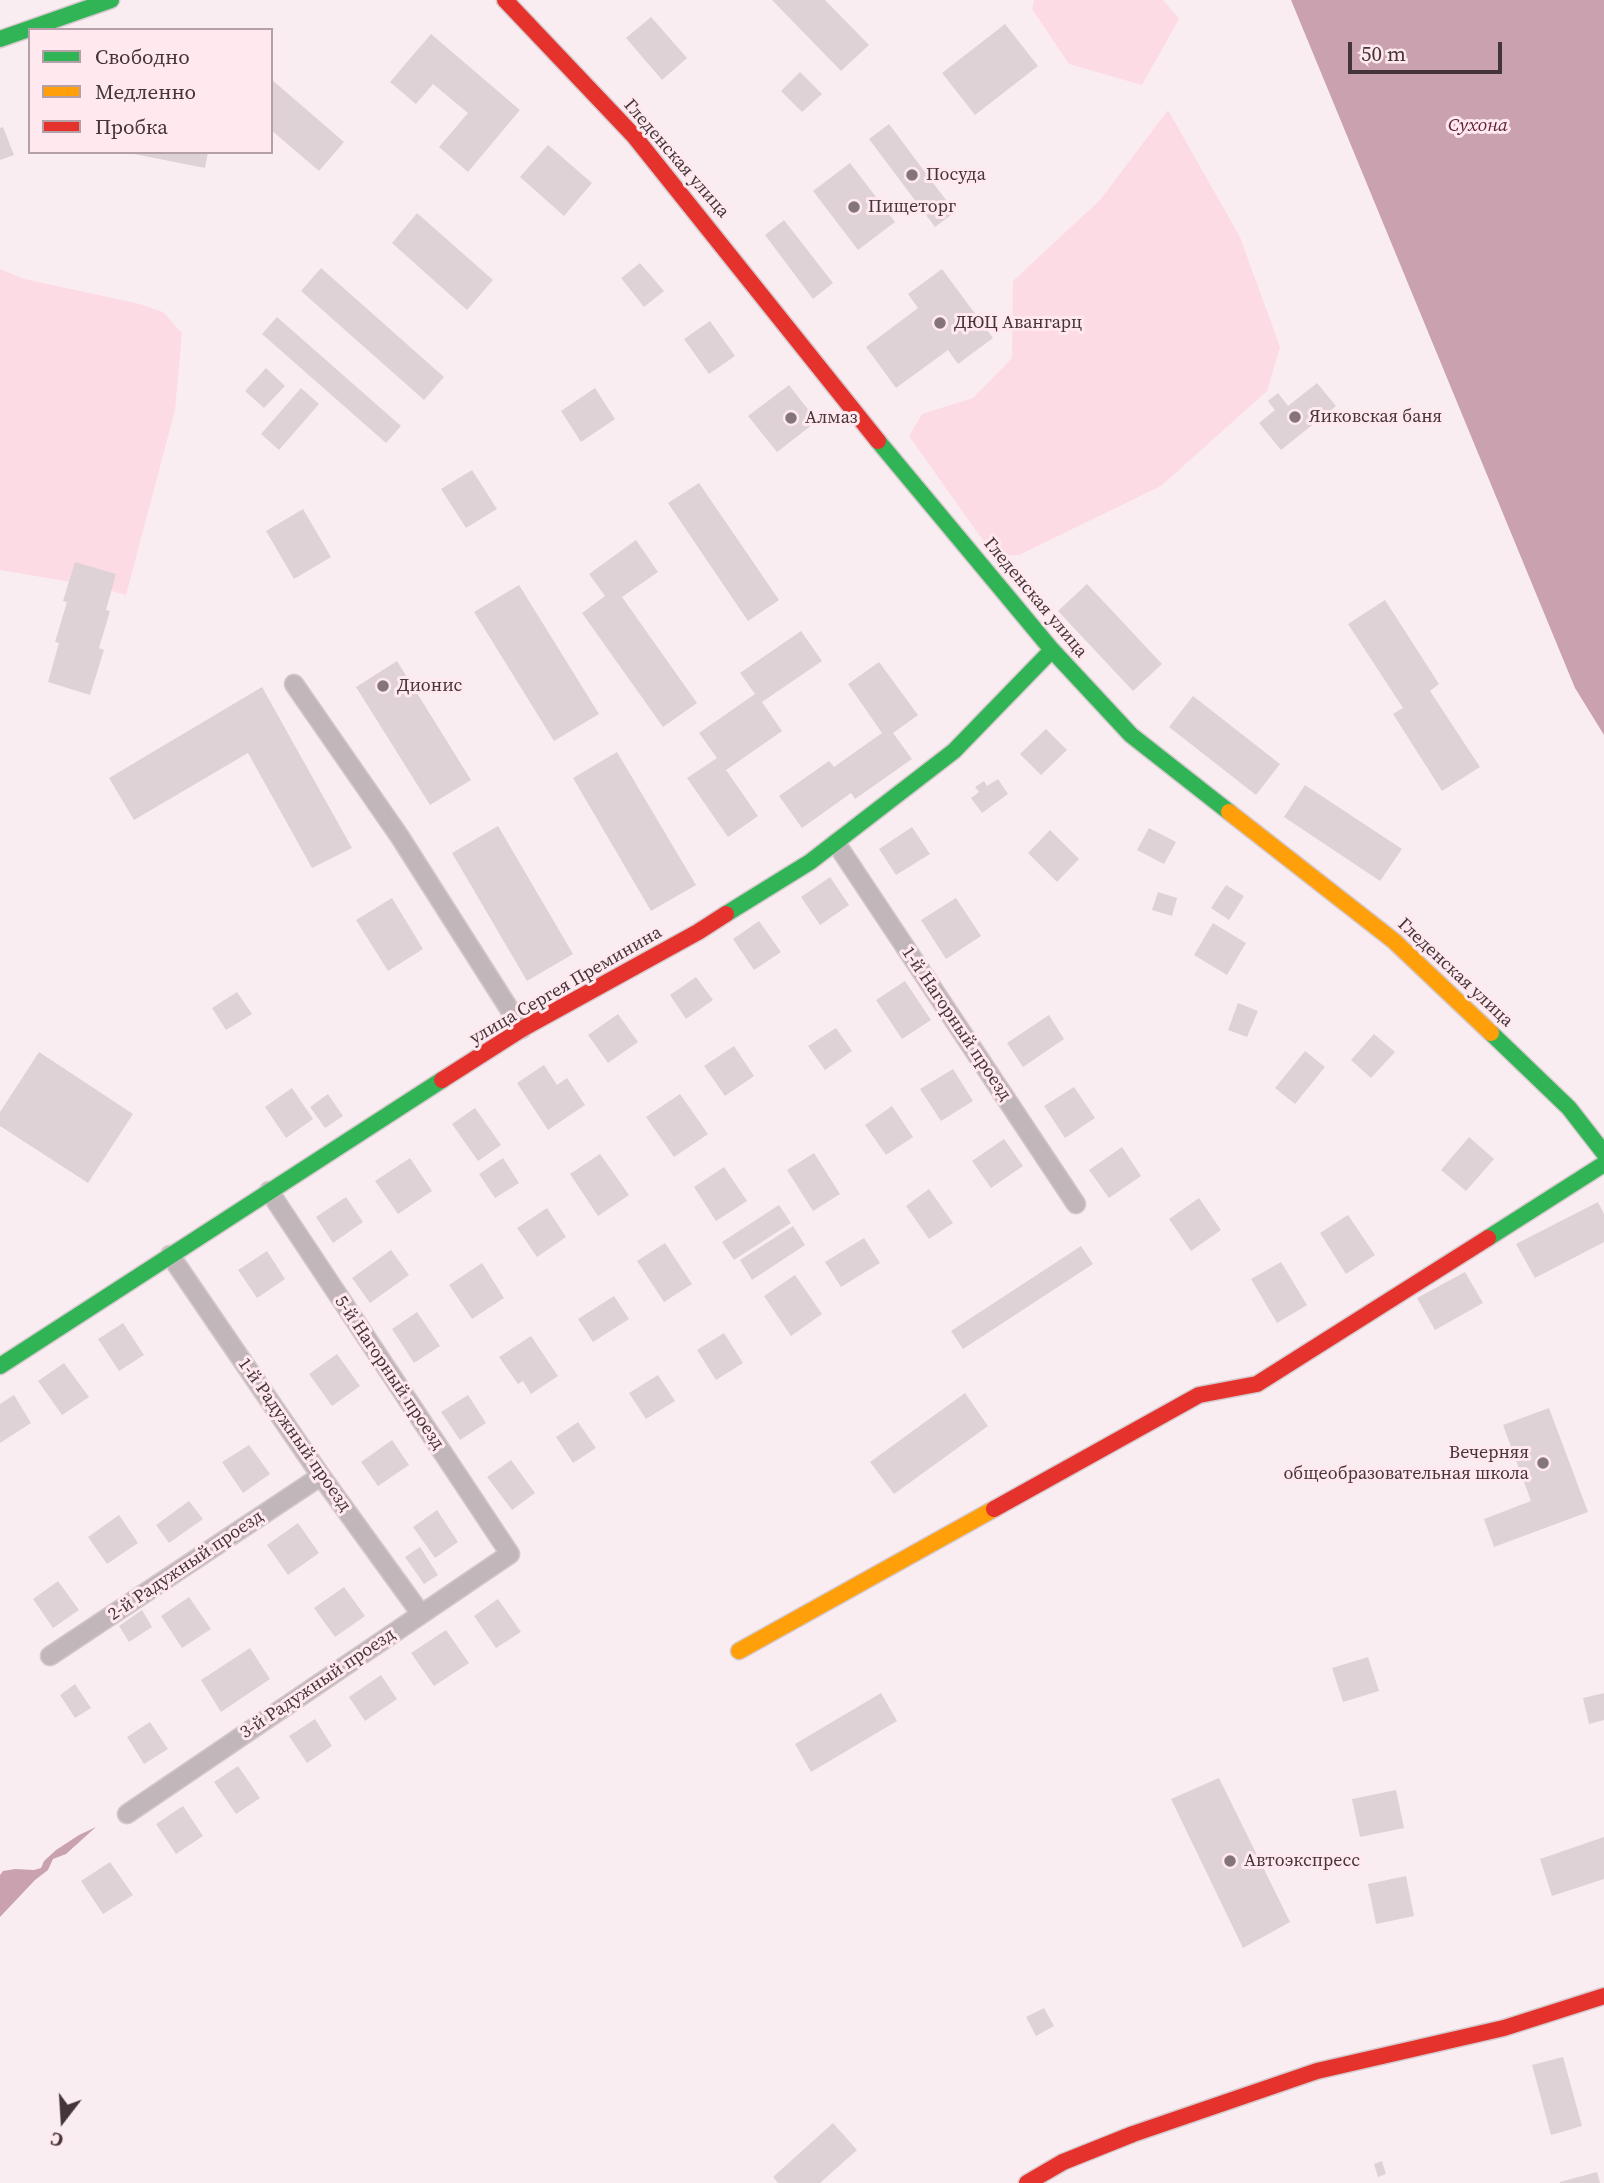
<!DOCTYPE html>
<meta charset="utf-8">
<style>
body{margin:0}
#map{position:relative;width:1604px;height:2183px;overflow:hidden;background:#faedf1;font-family:"Source Serif 4",serif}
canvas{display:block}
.legend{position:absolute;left:28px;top:28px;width:245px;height:126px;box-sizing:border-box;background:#ffe8ee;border:2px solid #b4a0a6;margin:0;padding:9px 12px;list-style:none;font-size:21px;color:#44353a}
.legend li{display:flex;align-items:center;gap:14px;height:35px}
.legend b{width:35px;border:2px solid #b4a0a6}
.north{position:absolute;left:28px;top:2085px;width:70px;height:70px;-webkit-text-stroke:5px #ffe8ee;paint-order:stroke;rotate:197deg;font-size:19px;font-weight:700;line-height:28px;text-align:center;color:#44353a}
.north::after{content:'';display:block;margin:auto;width:24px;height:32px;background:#44353a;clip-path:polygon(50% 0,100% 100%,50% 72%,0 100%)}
.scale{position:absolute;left:1348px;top:42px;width:154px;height:32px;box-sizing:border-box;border:4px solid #44353a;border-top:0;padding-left:9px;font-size:21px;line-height:24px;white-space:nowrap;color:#44353a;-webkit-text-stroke:5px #ffe8ee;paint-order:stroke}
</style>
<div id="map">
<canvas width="1604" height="2183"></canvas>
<ul class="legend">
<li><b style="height:9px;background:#30b455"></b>Свободно</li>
<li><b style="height:9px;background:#ff9f0a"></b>Медленно</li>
<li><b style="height:9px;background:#e5322d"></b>Пробка</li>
</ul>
<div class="north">С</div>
<div class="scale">50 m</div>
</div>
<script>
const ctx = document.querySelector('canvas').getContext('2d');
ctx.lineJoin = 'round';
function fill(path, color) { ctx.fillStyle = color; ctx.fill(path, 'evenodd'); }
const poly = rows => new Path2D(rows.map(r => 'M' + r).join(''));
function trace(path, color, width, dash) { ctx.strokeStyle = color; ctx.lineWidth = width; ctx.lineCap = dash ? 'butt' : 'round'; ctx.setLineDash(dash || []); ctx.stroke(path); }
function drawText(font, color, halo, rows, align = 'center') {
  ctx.font = font + ' "Source Serif 4",serif'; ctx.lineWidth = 6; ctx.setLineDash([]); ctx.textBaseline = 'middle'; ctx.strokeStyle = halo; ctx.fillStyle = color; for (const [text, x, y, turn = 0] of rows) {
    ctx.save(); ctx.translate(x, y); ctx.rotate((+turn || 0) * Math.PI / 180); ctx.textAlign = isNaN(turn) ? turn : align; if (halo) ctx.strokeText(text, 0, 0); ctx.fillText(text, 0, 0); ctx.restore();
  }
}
fill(poly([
 [1034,0,1163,0,1179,19,1142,85,1069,64,1032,9],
 [1168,110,1240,237,1280,347,1267,391,1161,486,1019,555,994,556,909,436,922,414,973,398,1012,358,1013,281,1100,200],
 [0,269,24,279,136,303,163,312,182,333,175,410,126,595,94,586,0,570]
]), '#fcdbe5');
fill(poly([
 [1291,0,1604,0,1604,735,1575,688],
 [96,1827,66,1854,53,1859,48,1870,35,1880,0,1917,0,1875,3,1871,15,1869,34,1870,41,1868,44,1861,56,1850,79,1835]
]), '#caa2af');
fill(poly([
 [772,0,825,0,869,45,841,71],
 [651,17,687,58,662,80,626,38],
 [1005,24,1038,66,975,115,942,73],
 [431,34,520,110,468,172,439,147,468,113,433,84,416,104,390,82],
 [800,72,822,94,802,112,781,91],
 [271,79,344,142,319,171,271,130],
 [889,124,955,212,935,227,869,139],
 [3,127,14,155,0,160,0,128],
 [548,145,592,183,564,216,520,177],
 [124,152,208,152,205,168],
 [850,163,895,222,858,250,813,191],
 [417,213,493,280,467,310,392,243],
 [784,220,833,283,813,299,765,235],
 [640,263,664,291,644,307,621,278],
 [321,268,444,377,424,400,301,291],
 [942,269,993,338,958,364,948,350,896,388,866,347,918,308,908,294],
 [277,317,401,426,386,443,262,334],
 [710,321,735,356,709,374,684,339],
 [266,368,285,386,264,408,245,391],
 [1317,383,1336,406,1281,450,1259,423,1275,410,1268,401,1278,393,1288,406],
 [789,385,817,421,777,452,748,416],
 [301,388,319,404,279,450,261,434],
 [595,388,615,419,581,442,561,411],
 [472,470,497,509,466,528,441,489],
 [699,483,779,600,748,621,668,503],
 [303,509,331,557,294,579,266,531],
 [636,540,658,572,622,597,697,703,663,727,582,613,605,596,589,574],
 [75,562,116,574,106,610,110,611,99,648,104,650,90,695,48,682,59,643,55,642,67,602,63,601],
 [1087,584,1162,664,1133,691,1058,611],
 [519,585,599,714,554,741,474,612],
 [1385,600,1439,684,1430,691,1480,767,1442,791,1393,714,1403,708,1348,624],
 [801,631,822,661,762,702,782,731,726,770,758,816,728,837,687,778,717,758,699,733,755,694,740,673],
 [397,661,471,780,430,805,356,687],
 [879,662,918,715,893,733,912,759,855,799,851,793,802,828,779,796,829,761,834,767,882,733,848,684],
 [262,687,352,848,312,868,248,753,134,820,109,778],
 [1193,696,1280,764,1256,795,1169,727],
 [1046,729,1067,750,1041,775,1020,754],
 [617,752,696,885,651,911,573,778],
 [998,779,1008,794,982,813,971,798,979,792,975,787,984,781,987,786],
 [1305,785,1402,849,1380,881,1284,817],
 [498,826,573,954,527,981,452,853],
 [912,827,930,854,896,875,879,849],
 [1149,828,1176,842,1164,864,1137,850],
 [1050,830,1079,859,1057,882,1028,853],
 [830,877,849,905,820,925,801,897],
 [1226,885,1244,896,1229,920,1211,908],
 [1158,892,1177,898,1172,916,1152,910],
 [392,898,423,949,388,971,356,920],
 [956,898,981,936,946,959,921,920],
 [759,921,781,952,754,970,733,939],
 [1213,923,1246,943,1227,975,1194,955],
 [696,977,713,1000,686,1019,670,995],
 [905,981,931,1020,902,1039,876,1000],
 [237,992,252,1014,226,1030,212,1008],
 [1238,1003,1258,1011,1247,1037,1228,1030],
 [618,1014,638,1042,608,1063,588,1035],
 [1049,1015,1064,1039,1023,1067,1007,1043],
 [836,1028,852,1051,825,1070,808,1046],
 [1374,1034,1395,1052,1371,1078,1351,1060],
 [734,1046,754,1076,725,1096,704,1066],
 [1305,1051,1325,1067,1295,1104,1275,1088],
 [39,1052,133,1114,88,1183,0,1126,0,1112],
 [544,1065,557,1085,567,1078,585,1105,548,1130,517,1083],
 [953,1069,973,1101,941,1121,920,1089],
 [1074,1087,1095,1118,1065,1138,1044,1106],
 [292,1088,313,1119,286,1138,265,1107],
 [328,1094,343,1116,325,1128,310,1107],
 [680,1094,708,1134,674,1157,646,1117],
 [892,1106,913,1137,886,1155,865,1125],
 [475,1108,501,1145,478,1161,452,1124],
 [1469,1137,1494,1159,1466,1191,1441,1170],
 [1004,1139,1023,1166,991,1188,972,1161],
 [1122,1147,1141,1176,1109,1198,1089,1170],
 [814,1153,840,1194,813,1211,787,1170],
 [600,1154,629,1195,598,1216,570,1174],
 [410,1158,432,1191,398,1214,375,1181],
 [503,1158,519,1183,495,1198,479,1174],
 [724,1167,747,1201,716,1221,694,1187],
 [929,1189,953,1223,929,1239,906,1206],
 [346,1197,363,1222,333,1243,316,1217],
 [1199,1198,1221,1230,1191,1251,1169,1219],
 [1598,1202,1604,1214,1604,1242,1535,1278,1516,1244],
 [779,1205,791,1223,734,1260,722,1242],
 [547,1208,566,1237,537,1257,517,1228],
 [1348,1215,1375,1255,1346,1274,1320,1233],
 [793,1226,805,1245,752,1280,740,1260],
 [864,1238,880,1263,841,1287,825,1262],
 [665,1243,692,1284,664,1302,637,1261],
 [1081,1246,1093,1264,963,1349,951,1331],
 [391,1250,409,1275,370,1303,352,1278],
 [267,1251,285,1279,257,1298,238,1270],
 [1281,1262,1307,1305,1277,1323,1251,1279],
 [482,1263,504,1298,472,1319,449,1285],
 [1465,1272,1483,1303,1435,1330,1417,1298],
 [795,1275,822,1314,791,1336,764,1296],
 [614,1296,629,1319,593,1342,578,1319],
 [417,1312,440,1346,414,1363,392,1329],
 [123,1323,144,1355,119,1371,98,1339],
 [724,1333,743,1363,716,1380,697,1350],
 [531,1336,558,1376,531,1394,523,1381,518,1384,499,1357],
 [337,1354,360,1386,332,1406,309,1374],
 [64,1363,89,1397,62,1415,38,1381],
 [658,1375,675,1401,646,1419,629,1393],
 [965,1393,988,1426,894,1494,870,1462],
 [14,1395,31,1423,0,1443,0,1404],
 [468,1395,486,1423,460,1440,441,1412],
 [1549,1408,1588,1512,1494,1547,1484,1519,1531,1501,1503,1425],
 [578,1422,596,1448,573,1463,556,1437],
 [392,1440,409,1465,378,1486,361,1462],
 [249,1445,270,1474,243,1493,222,1462],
 [511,1460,535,1493,512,1510,487,1477],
 [189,1501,203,1519,169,1543,156,1525],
 [437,1510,458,1542,435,1558,413,1527],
 [119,1515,138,1543,107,1564,88,1537],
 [298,1523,319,1553,288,1575,267,1545],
 [420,1547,438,1575,424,1584,405,1557],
 [58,1581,79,1610,53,1628,33,1599],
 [344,1587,365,1616,335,1637,314,1608],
 [189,1597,211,1629,182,1648,161,1616],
 [498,1599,521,1632,496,1648,474,1616],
 [142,1610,152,1627,129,1642,119,1626],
 [446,1630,469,1663,434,1686,411,1653],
 [250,1648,270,1679,221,1712,201,1680],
 [1368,1657,1379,1691,1343,1702,1332,1668],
 [381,1675,397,1699,365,1721,349,1697],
 [75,1684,91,1708,75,1718,60,1695],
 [881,1693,897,1721,811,1772,795,1744],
 [1604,1693,1604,1720,1589,1724,1583,1698],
 [315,1719,332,1746,307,1763,289,1736],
 [150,1722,168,1749,144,1764,127,1737],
 [238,1766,260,1798,236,1814,214,1782],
 [1219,1778,1290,1922,1243,1948,1171,1799],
 [1396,1790,1404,1828,1360,1837,1352,1799],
 [183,1806,203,1836,176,1854,156,1824],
 [1604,1837,1604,1879,1552,1896,1540,1859],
 [110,1862,133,1895,103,1914,81,1881],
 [1406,1876,1414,1916,1376,1924,1368,1884],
 [1044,2008,1054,2026,1036,2036,1026,2017],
 [1563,2057,1582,2126,1551,2135,1532,2065],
 [833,2123,857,2150,820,2183,778,2183,773,2177],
 [1382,2161,1386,2174,1378,2177,1374,2164],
 [1597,2172,1600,2183,1560,2183,1560,2182]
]), '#ded2d6');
const street = poly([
 [294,684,400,837,522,1029],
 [836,843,1076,1204],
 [170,1255,321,1476,421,1614],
 [50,1656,321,1476],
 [127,1814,510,1554,269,1191]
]);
const fast = poly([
 [0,39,111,0],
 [878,441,1052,650,1131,735,1229,812],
 [726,914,810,862,954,751,1052,650],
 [1491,1033,1569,1108,1604,1153],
 [1488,1238,1604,1164],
 [0,1366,442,1080]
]);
const slow = poly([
 [1229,812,1394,941,1491,1033],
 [739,1651,994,1509]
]);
const jam = poly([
 [505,0,634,136,878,441],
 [442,1080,522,1029,698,932,726,914],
 [994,1509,1199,1395,1257,1384,1488,1238],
 [1027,2183,1063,2162,1133,2134,1317,2071,1504,2028,1604,1996]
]);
trace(street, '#d5c9cd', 21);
trace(fast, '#d5c9cd', 19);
trace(slow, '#d5c9cd', 19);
trace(jam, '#d5c9cd', 19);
trace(street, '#c1b7bb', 18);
trace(fast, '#30b455', 16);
trace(slow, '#ff9f0a', 16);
trace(jam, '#e5322d', 16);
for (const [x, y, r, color] of [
 [912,175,7,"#84757a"],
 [854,207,7,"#84757a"],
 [940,323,7,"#84757a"],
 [1295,417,7,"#84757a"],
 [791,418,7,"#84757a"],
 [383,686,7,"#84757a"],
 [1543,1463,7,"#84757a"],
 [1230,1861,7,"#84757a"]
]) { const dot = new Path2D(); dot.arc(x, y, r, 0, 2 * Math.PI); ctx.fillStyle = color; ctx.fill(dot); trace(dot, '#ffe8ee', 2.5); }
drawText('18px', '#44353a', '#ffe8ee', [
 ["Гледенская улица",676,159,49],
 ["Гледенская улица",1035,598,50],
 ["Гледенская улица",1455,973,43],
 ["улица Сергея Преминина",566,986,-30],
 ["1-й Нагорный проезд",956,1024,56],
 ["5-й Нагорный проезд",389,1373,56],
 ["1-й Радужный проезд",294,1435,55],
 ["2-й Радужный проезд",186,1566,-34],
 ["3-й Радужный проезд",318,1684,-34]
]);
drawText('18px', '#44353a', '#ffe8ee', [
 ["Посуда",926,175],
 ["Пищеторг",868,207],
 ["ДЮЦ Авангарц",954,323],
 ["Яиковская баня",1309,417],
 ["Алмаз",805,418],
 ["Дионис",397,686],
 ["Вечерняя",1529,1453,"right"],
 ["общеобразовательная школа",1529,1474,"right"],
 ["Автоэкспресс",1244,1861]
], 'left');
drawText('italic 19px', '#61203b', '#ffe8ee', [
 ["Сухона",1478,126]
]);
</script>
